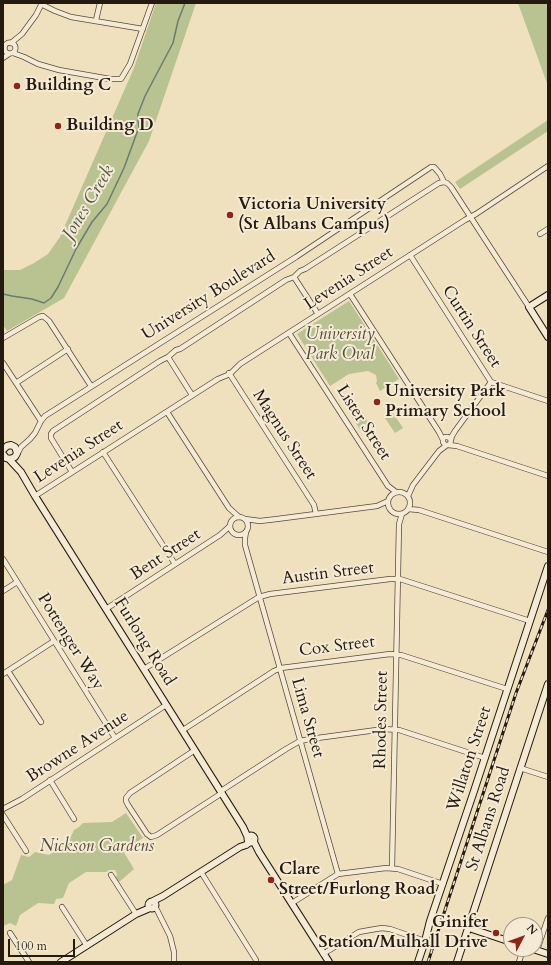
<!DOCTYPE html>
<style>
body{margin:0}
#map{position:relative;width:551px;height:965px;overflow:hidden;background:#efe0be;font-family:Cardo,serif}
canvas{display:block}
.frame{position:absolute;inset:0;border:4px solid #241a0f;pointer-events:none}
.north{position:absolute;left:503px;top:917px;width:40px;height:40px;box-sizing:border-box;background:#f5ebd5;border:1px solid #a19786;border-radius:50%;rotate:49deg;font-size:11px;font-weight:700;line-height:16px;text-align:center;color:#241a0f}
.north::after{content:'';display:block;margin:auto;width:14px;height:18px;background:#8f2418;clip-path:polygon(50% 0,100% 100%,50% 72%,0 100%)}
.scale{position:absolute;left:8px;top:939px;width:67px;height:18px;box-sizing:border-box;border:2px solid #241a0f;border-top:0;padding-left:5px;font-size:12px;line-height:14px;white-space:nowrap;color:#241a0f;-webkit-text-stroke:3px #f5ebd5;paint-order:stroke}
</style>
<div id="map">
<canvas width="551" height="965"></canvas>
<div class="frame"></div>
<div class="north">N</div>
<div class="scale">100 m</div>
</div>
<script>
const ctx = document.querySelector('canvas').getContext('2d');
ctx.lineJoin = 'round';
function fill(path, color) { ctx.fillStyle = color; ctx.fill(path, 'evenodd'); }
const poly = rows => new Path2D(rows.map(r => 'M' + r).join(''));
function trace(path, color, width, dash) { ctx.strokeStyle = color; ctx.lineWidth = width; ctx.lineCap = dash ? 'butt' : 'round'; ctx.setLineDash(dash || []); ctx.stroke(path); }
function drawText(font, color, halo, rows, align = 'center') {
  ctx.font = font + ' Cardo,serif'; ctx.lineWidth = 4; ctx.setLineDash([]); ctx.textBaseline = 'middle'; ctx.strokeStyle = halo; ctx.fillStyle = color; for (const [text, x, y, turn = 0] of rows) {
    ctx.save(); ctx.translate(x, y); ctx.rotate((+turn || 0) * Math.PI / 180); ctx.textAlign = isNaN(turn) ? turn : align; if (halo) ctx.strokeText(text, 0, 0); ctx.fillText(text, 0, 0); ctx.restore();
  }
}
fill(poly([
 [156,3,196,3,149,141,64,298,7,331,3,325,3,270,20,270,34,263,48,254,60,237,134,68],
 [518,3,548,3,548,86],
 [548,120,548,131,460,189,455,182],
 [349,301,399,379,380,391,376,383,377,381,376,375,368,371,349,374,330,386,297,334],
 [359,408,370,425,361,431,350,414],
 [393,413,403,428,395,433,385,418],
 [126,813,143,838,123,851,134,869,118,883,116,878,117,874,115,870,109,870,106,872,86,872,69,883,63,898,56,899,54,904,38,903,20,915,16,926,10,923,3,926,3,885,12,880,21,855,29,857,35,852,49,855,68,843,74,830,79,827,83,823,112,822]
]), '#b9c291');
trace(poly([
 [3,294,12,296,32,299,44,303,51,298,58,287,76,249,92,222,107,204,124,168,139,127,138,121,138,114,145,96,173,43,178,21,185,3]
]), '#6b7c71', 1.5);
const street = poly([
 [41,4,55,11,71,17,143,29],
 [96,20,100,3],
 '4.5 48a5.5 5.5 0 1 1 11 0a5.5 5.5 0 1 1-11 0Z',
 [11,43,22,34,36,15,42,3],
 [13,53,24,57,38,64,59,70,110,79,121,79,130,64,152,3],
 [3,58,9,54],
 [540,234,548,229],
 [410,255,491,382,548,401],
 [294,277,318,314],
 [350,294,439,432,443,440],
 [289,333,388,486,396,492],
 [3,338,39,317,43,316,49,321,91,386],
 [168,357,192,395],
 [3,363,41,421],
 [229,373,314,505,316,514],
 [16,383,68,349],
 [167,412,229,508,239,517],
 [451,440,448,437,445,437,443,439,443,442,445,445,448,445,450,444,452,436,455,431,491,382],
 [448,445,457,446,548,476],
 [103,452,175,564],
 [17,455,21,447,30,439,35,433,41,421,45,416,296,257,431,167,434,167,440,174,444,182],
 [72,472,51,438,51,434,53,431,160,361,168,357,176,350,180,349,286,280,294,277,300,271,305,269,439,183,444,182,447,183,451,187,529,307],
 '388 503a11 11 0 1 1 22 0a11 11 0 1 1-22 0Z',
 [35,496,218,379,230,374,240,364,465,220,476,214,548,166],
 [408,496,413,485,439,451,447,445],
 [408,509,419,510,548,552],
 '230 526a9 9 0 1 1 18 0a9 9 0 1 1-18 0Z',
 [245,519,260,521,277,519,377,506,388,501],
 [246,532,245,538,245,545,338,874],
 [3,559,115,738],
 [3,591,17,582],
 [106,609,220,535,230,526],
 [144,669,259,597,270,594,390,579,400,579,530,621],
 [8,671,41,722],
 [3,674,54,641],
 [183,730,274,671,281,668,390,654,401,655,507,689],
 [195,750,130,793,126,798,126,801,128,805,147,834,151,837,157,835,222,793],
 [520,768,548,777],
 [50,780,74,819],
 [221,791,286,749,300,741,310,739,384,729,399,730,485,758],
 [3,809,22,799,166,705],
 [3,815,26,851],
 [392,868,399,524,402,514],
 [201,872,256,960],
 [111,875,136,914],
 [292,903,338,874,386,868,398,869,443,884],
 [155,906,170,936,174,952,174,962],
 [62,907,87,946],
 [10,933,29,962],
 [537,950,548,918],
 [323,954,359,932,370,930,382,928,390,929,425,941],
 [519,962,523,949]
]);
const secondary = poly([
 [548,295,529,307,548,337],
 [3,450,7,446,11,445,15,447,17,453,15,457,10,459,6,458,3,454],
 [9,459,21,472,35,496,243,827,248,838],
 '247.5 839a3.5 3.5 0 1 1 7 0a3.5 3.5 0 1 1-7 0Z',
 [254,842,259,852,329,962],
 [153,901,163,896,240,847,246,845,250,842],
 '148.5 905a3.5 3.5 0 1 1 7 0a3.5 3.5 0 1 1-7 0Z',
 [469,928,511,942],
 [533,949,548,954],
 [61,962,136,914,150,908],
 [418,962,425,941,430,921,474,791,548,566],
 [457,962,548,684]
]);
trace(street, '#574c3b', 6);
trace(secondary, '#241a0f', 8);
trace(street, '#f5ebd5', 4.5);
trace(secondary, '#f5ebd5', 6);
const rail = poly([
 [428,962,516,693,548,610]
]);
trace(rail, '#241a0f', 3);
trace(rail, '#f5ebd5', 1.5, [4.5]);
for (const [x, y, r, color] of [
 [17,86,4,"#8f2418"],
 [58,126,4,"#8f2418"],
 [230,215,4,"#8f2418"],
 [377,402,4,"#8f2418"],
 [271,880,4,"#8f2418"],
 [496,933,4,"#8f2418"]
]) { const dot = new Path2D(); dot.arc(x, y, r, 0, 2 * Math.PI); ctx.fillStyle = color; ctx.fill(dot); trace(dot, '#f5ebd5', 1.5); }
drawText('bold 17px', '#241a0f', '#f5ebd5', [
 ["Building C",25,86],
 ["Building D",66,126],
 ["Victoria University",238,205],
 ["(St Albans Campus)",238,225],
 ["University Park",385,392],
 ["Primary School",385,412],
 ["Clare",279,870],
 ["Street/Furlong Road",279,890],
 ["Ginifer",488,923,"right"],
 ["Station/Mulhall Drive",488,943,"right"]
], 'left');
drawText('17px', '#241a0f', '#f5ebd5', [
 ["Levenia Street",349,279,-33],
 ["University Boulevard",209,296,-32],
 ["Curtin Street",471,327,57],
 ["Lister Street",363,423,57],
 ["Magnus Street",284,435,57],
 ["Levenia Street",79,452,-33],
 ["Bent Street",166,555,-33],
 ["Austin Street",328,574,-7],
 ["Pottenger Way",70,642,58],
 ["Furlong Road",144,642,58],
 ["Cox Street",337,647,-7],
 ["Lima Street",307,718,74],
 ["Rhodes Street",382,720,-89],
 ["Browne Avenue",78,747,-33],
 ["Willaton Street",470,759,-72],
 ["St Albans Road",489,819,-72]
]);
drawText('italic 17px', '#514c36', '#f5ebd5', [
 ["University",340,335],
 ["Park Oval",340,355],
 ["Nickson Gardens",97,847]
]);
drawText('italic 18px', '#4d5348', '#f5ebd5', [
 ["Jones Creek",89,203,-59]
]);
</script>
